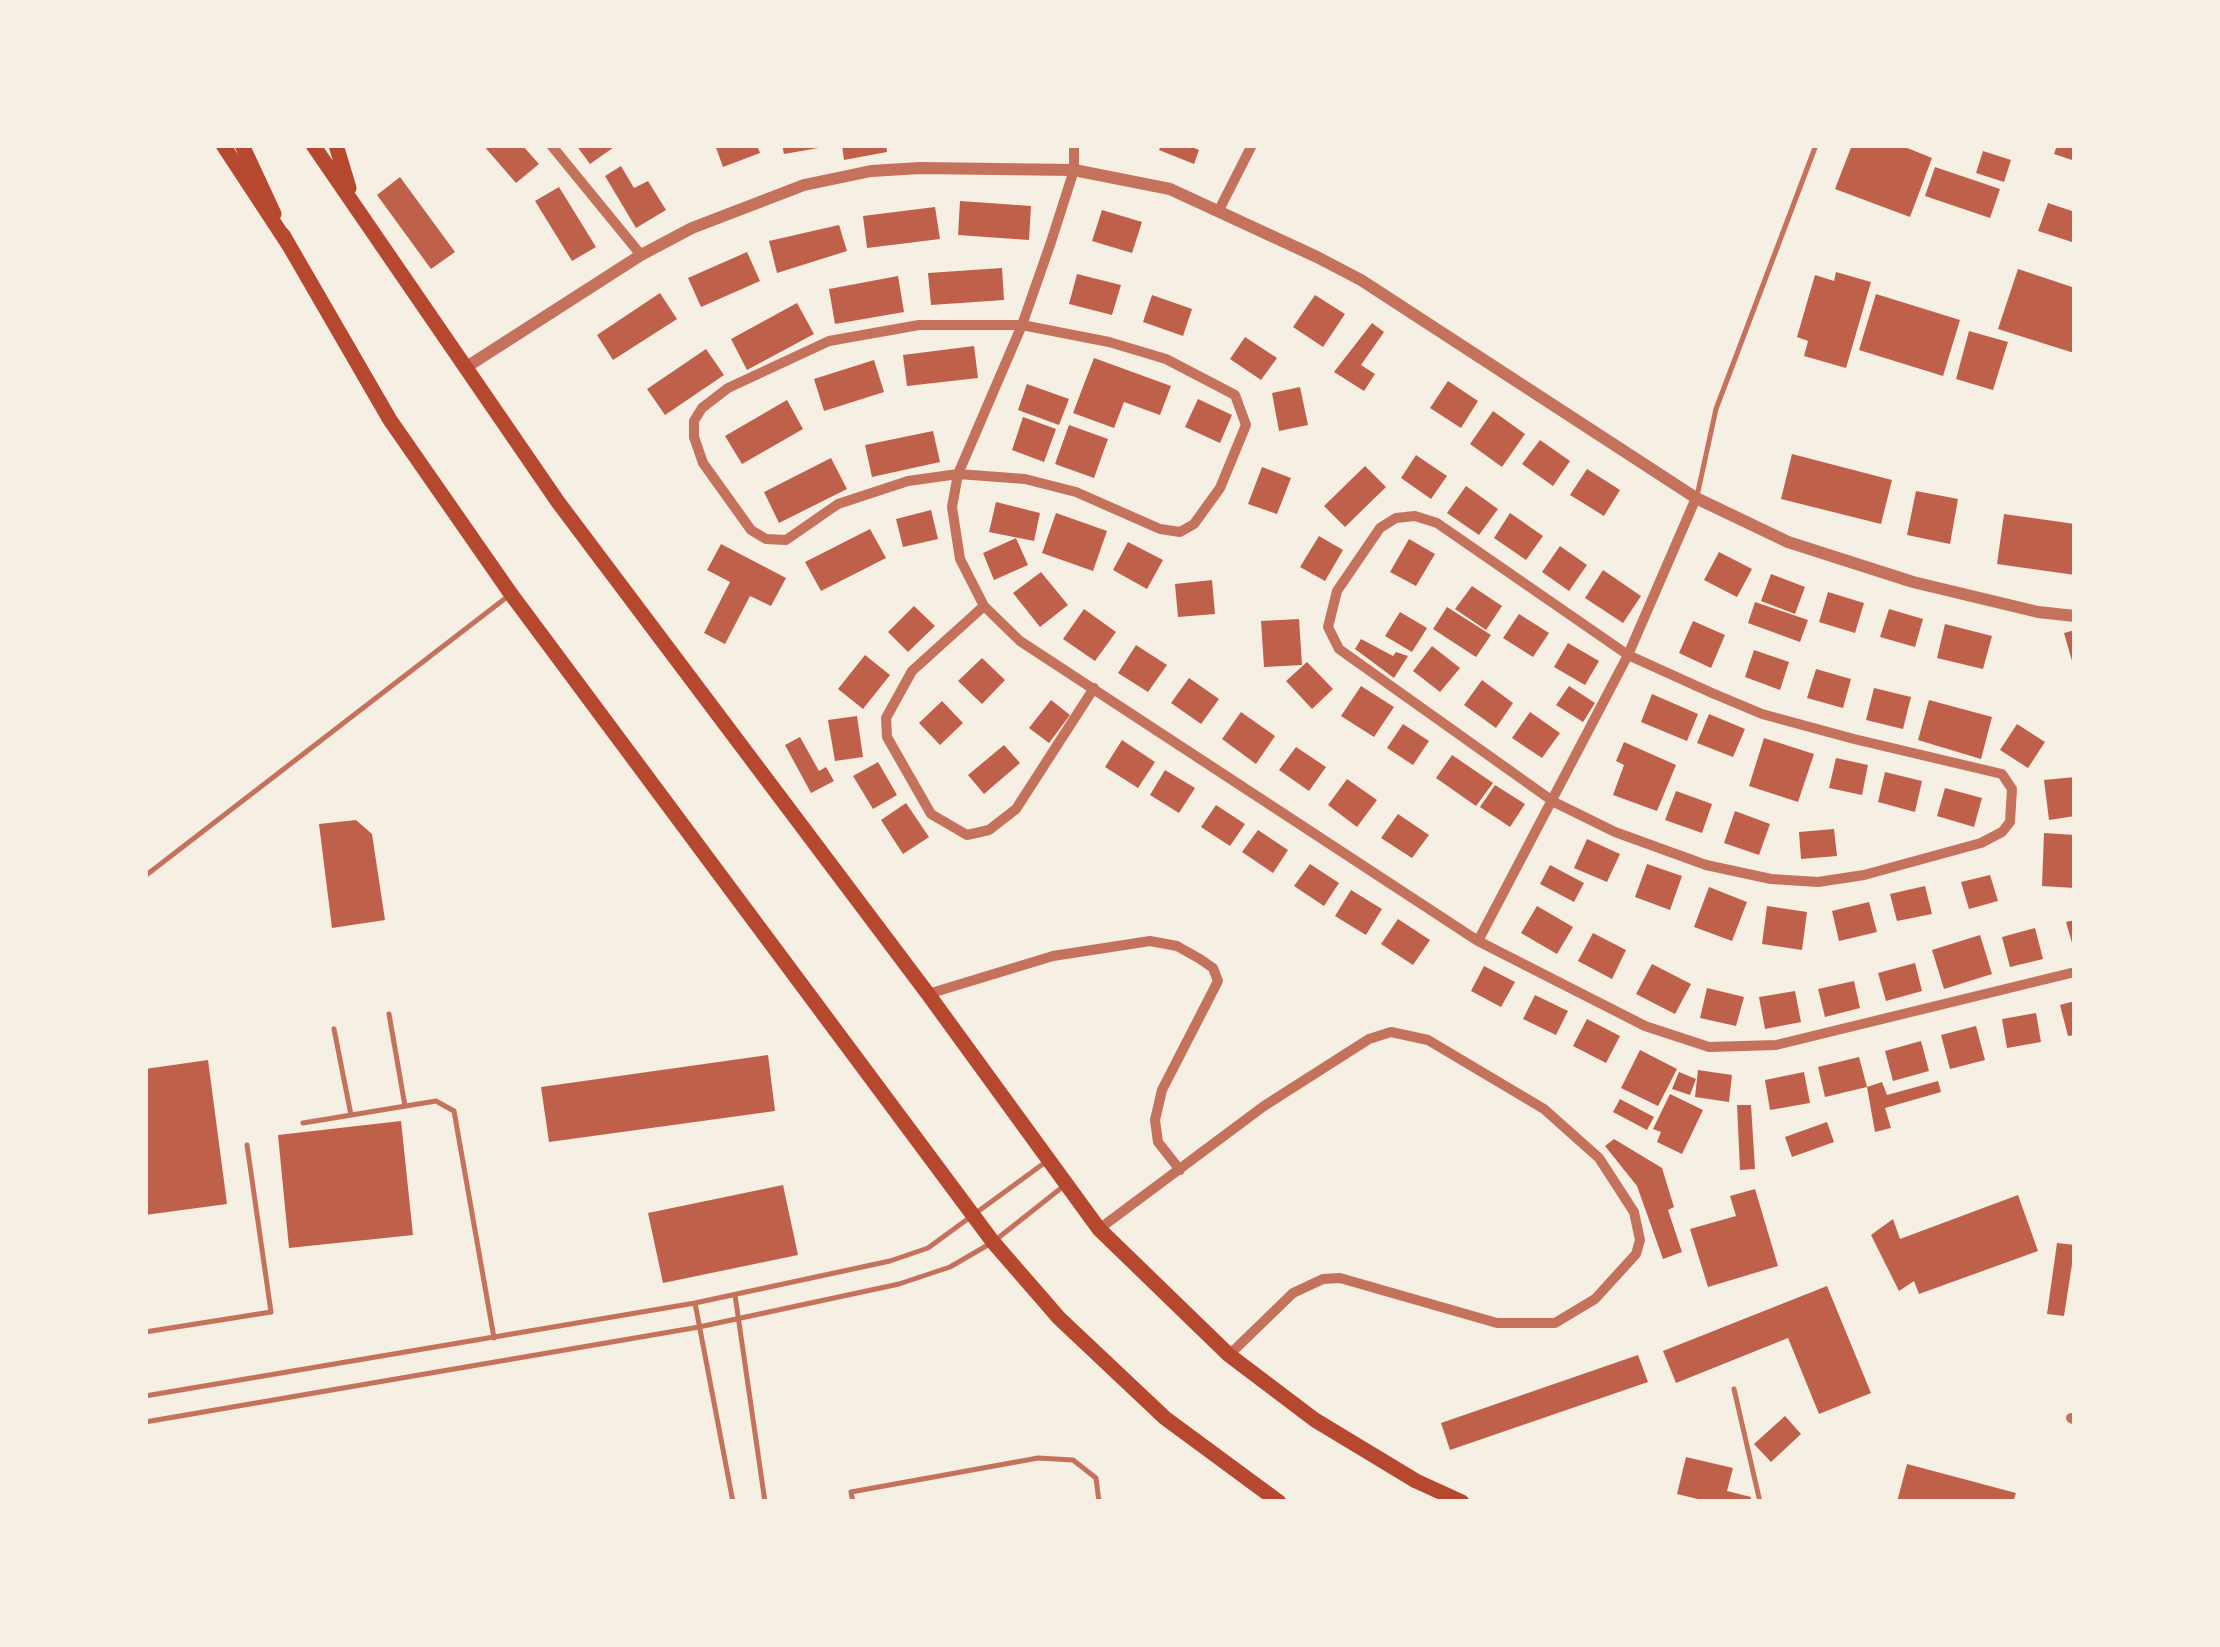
<!DOCTYPE html>
<style>
body{margin:0}
#map{position:relative;width:2220px;height:1647px;overflow:hidden;background:#f6efe4;font-family:"Roboto Condensed",sans-serif}
canvas{display:block}
.frame{position:absolute;inset:0;border:148px solid #f6efe4;pointer-events:none}
</style>
<div id="map">
<canvas width="2220" height="1647"></canvas>
<div class="frame"></div>
</div>
<script>
const ctx = document.querySelector('canvas').getContext('2d');
ctx.lineJoin = 'round';
function fill(path, color) { ctx.fillStyle = color; ctx.fill(path, 'evenodd'); }
const poly = rows => new Path2D(rows.map(r => 'M' + r).join(''));
function trace(path, color, width, dash) { ctx.strokeStyle = color; ctx.lineWidth = width; ctx.lineCap = dash ? 'butt' : 'round'; ctx.setLineDash(dash || []); ctx.stroke(path); }
fill(poly([
 [483,145,522,145,539,164,516,183],
 [576,145,617,145,590,164],
 [715,145,757,145,760,153,723,167],
 [782,145,824,145,824,147,784,154],
 [842,145,886,145,887,152,844,160],
 [1161,145,1187,145,1199,150,1194,164,1159,150],
 [1852,145,1900,145,1932,158,1910,217,1835,189],
 [2057,145,2075,145,2075,161,2054,154],
 [1983,151,2011,160,2004,182,1976,173],
 [621,166,634,188,648,181,666,210,636,228,605,176],
 [1935,167,2000,189,1990,218,1925,196],
 [400,177,455,252,431,269,377,195],
 [559,187,596,247,572,261,535,201],
 [960,201,1031,206,1029,240,958,235],
 [2048,203,2075,212,2075,243,2038,231],
 [935,207,940,239,867,248,863,216],
 [1102,210,1142,222,1132,253,1092,241],
 [839,225,847,251,777,273,769,241],
 [747,252,760,281,701,307,688,278],
 [1002,268,1004,300,931,305,928,273],
 [2018,269,2075,288,2074,353,1998,329],
 [1836,272,1871,282,1846,368,1804,356,1808,341,1797,337,1815,275,1834,281],
 [1077,274,1121,285,1112,315,1069,304],
 [898,276,904,312,835,324,829,289],
 [660,293,677,319,613,360,597,335],
 [1876,294,1960,320,1943,376,1859,350],
 [1152,295,1192,309,1183,336,1143,322],
 [1315,295,1345,314,1323,347,1293,327],
 [797,303,814,334,747,370,731,339],
 [1372,323,1384,332,1361,365,1375,374,1364,391,1334,372],
 [1969,331,2008,342,1993,390,1956,379],
 [1245,337,1277,358,1261,380,1230,359],
 [974,346,978,378,907,386,903,355],
 [706,349,724,375,665,415,647,389],
 [1094,358,1171,386,1160,415,1124,402,1114,428,1073,413],
 [874,360,884,392,824,411,814,379],
 [1448,381,1478,401,1461,428,1430,408],
 [1027,384,1069,399,1059,425,1018,410],
 [1300,387,1308,425,1279,431,1272,393],
 [1198,399,1232,415,1220,443,1185,427],
 [787,400,803,429,742,464,725,436],
 [1493,411,1525,434,1502,467,1470,444],
 [1023,417,1056,429,1044,462,1012,450],
 [1069,425,1108,439,1094,478,1055,464],
 [933,431,940,462,872,477,865,445],
 [1540,440,1570,461,1553,486,1522,464],
 [1792,454,1892,480,1881,524,1781,499],
 [1416,455,1447,476,1431,499,1401,478],
 [831,458,847,489,779,523,764,492],
 [1365,466,1386,487,1345,527,1324,506],
 [1262,467,1291,478,1277,514,1248,504],
 [1587,469,1620,490,1604,516,1570,495],
 [1466,486,1498,509,1479,535,1447,513],
 [1916,491,1958,499,1950,544,1907,535],
 [996,502,1040,513,1034,541,989,532],
 [931,510,938,539,903,547,896,519],
 [1056,513,1107,531,1093,571,1042,553],
 [1510,513,1543,536,1526,560,1494,538],
 [2004,514,2075,524,2075,575,1997,564],
 [870,529,886,558,821,591,805,562],
 [1319,536,1343,550,1325,581,1300,567],
 [1016,538,1028,565,994,580,983,553],
 [1409,539,1435,554,1416,586,1390,572],
 [1128,542,1163,560,1147,589,1113,570],
 [721,544,786,578,771,606,750,596,725,644,704,633,730,582,707,570],
 [1560,546,1587,565,1569,591,1542,572],
 [1719,552,1752,569,1737,597,1704,580],
 [1603,570,1641,596,1623,623,1585,598],
 [1041,572,1068,605,1040,627,1013,593],
 [1771,574,1805,587,1795,614,1761,601],
 [1212,580,1215,614,1178,617,1175,584],
 [1472,586,1502,606,1486,630,1455,609],
 [1828,592,1864,603,1855,633,1819,622],
 [1755,602,1808,620,1800,642,1748,623],
 [914,606,935,626,908,652,888,632],
 [1447,607,1491,635,1476,657,1433,629],
 [1084,609,1116,632,1095,661,1063,639],
 [1889,609,1923,619,1915,647,1880,637],
 [1400,612,1427,628,1412,652,1385,636],
 [1519,614,1549,633,1533,657,1503,638],
 [1299,619,1302,665,1264,667,1261,621],
 [1693,621,1725,635,1711,668,1679,653],
 [1945,624,1992,636,1983,669,1937,658],
 [2075,630,2075,667,2074,668,2064,633],
 [1361,639,1393,656,1396,652,1408,656,1394,678,1355,649],
 [1568,643,1599,661,1585,685,1554,667],
 [1136,645,1167,665,1148,692,1118,673],
 [1432,646,1460,668,1440,692,1413,671],
 [1754,650,1789,662,1780,690,1745,677],
 [865,655,890,675,863,709,838,689],
 [982,658,1005,680,982,704,958,681],
 [1307,662,1333,689,1312,709,1286,681],
 [1816,669,1851,679,1843,708,1807,698],
 [1189,678,1219,699,1201,724,1171,703],
 [1482,680,1513,703,1496,728,1464,705],
 [1361,686,1394,707,1374,737,1341,716],
 [1569,686,1595,703,1583,722,1556,705],
 [1874,688,1911,697,1903,729,1866,720],
 [1652,694,1698,714,1687,741,1641,722],
 [1051,700,1070,715,1049,743,1029,728],
 [1929,700,1992,717,1981,759,1918,740],
 [942,701,963,723,940,745,919,723],
 [1241,712,1275,736,1256,764,1222,739],
 [1530,712,1560,733,1542,758,1512,738],
 [1709,714,1745,729,1733,757,1697,743],
 [857,716,863,757,835,761,828,720],
 [1403,724,1429,741,1413,765,1387,748],
 [2017,724,2045,742,2028,768,2000,750],
 [800,737,819,771,826,767,834,781,811,793,785,745],
 [1764,738,1814,754,1798,802,1749,786],
 [1122,740,1155,762,1138,788,1105,767],
 [1624,742,1676,765,1657,811,1613,795,1624,765,1616,761],
 [1004,745,1020,763,984,794,968,775],
 [1296,747,1326,767,1309,791,1279,770],
 [1452,755,1493,783,1476,806,1436,778],
 [1836,758,1868,765,1862,795,1829,788],
 [878,762,897,795,873,809,853,776],
 [1165,770,1195,788,1179,813,1150,795],
 [1885,772,1922,781,1915,812,1878,802],
 [2075,777,2075,816,2049,820,2044,780],
 [1347,779,1377,800,1357,827,1328,805],
 [1495,785,1525,804,1510,827,1480,807],
 [1945,788,1982,798,1974,827,1937,816],
 [1676,791,1712,804,1702,833,1665,820],
 [906,803,929,837,903,854,881,820],
 [1216,805,1245,824,1230,846,1201,827],
 [1735,811,1770,824,1759,855,1724,843],
 [1398,814,1429,835,1412,858,1381,838],
 [356,820,372,834,385,920,332,928,319,824],
 [1834,829,1837,856,1801,859,1799,832],
 [1258,830,1288,850,1273,873,1242,852],
 [2044,833,2075,835,2075,888,2042,886],
 [1587,839,1620,854,1607,882,1574,868],
 [1310,864,1339,883,1324,906,1294,886],
 [1647,864,1682,876,1670,910,1635,897],
 [1550,865,1584,883,1574,902,1540,884],
 [1990,875,1998,901,1969,909,1961,882],
 [1925,886,1932,914,1897,921,1890,894],
 [1709,887,1747,902,1732,941,1694,927],
 [1351,890,1382,909,1366,935,1335,916],
 [1869,902,1877,932,1839,941,1832,911],
 [1537,906,1573,927,1557,954,1521,933],
 [1767,906,1807,912,1802,950,1762,944],
 [1398,919,1430,940,1413,965,1381,944],
 [2075,920,2075,950,2074,950,2066,922],
 [2035,928,2043,959,2010,967,2002,937],
 [1593,933,1626,950,1612,979,1578,961],
 [1980,935,1992,974,1944,989,1932,950],
 [1915,963,1922,991,1886,1001,1878,973],
 [1652,964,1691,984,1675,1014,1636,994],
 [1484,966,1515,982,1501,1007,1471,991],
 [1854,981,1860,1008,1825,1017,1818,989],
 [1707,988,1744,997,1736,1026,1700,1018],
 [1795,991,1801,1022,1765,1029,1759,997],
 [1535,995,1568,1011,1556,1035,1523,1019],
 [2075,1001,2075,1035,2068,1036,2060,1005],
 [2036,1013,2041,1042,2007,1048,2002,1019],
 [1587,1019,1620,1036,1606,1063,1573,1046],
 [1976,1026,1985,1060,1950,1069,1941,1035],
 [1921,1041,1929,1071,1893,1081,1885,1051],
 [1640,1050,1677,1069,1658,1106,1621,1088],
 [768,1055,775,1111,549,1142,541,1087],
 [1859,1057,1867,1087,1882,1082,1887,1095,1938,1081,1941,1092,1885,1108,1891,1128,1875,1132,1867,1087,1825,1097,1818,1067],
 [208,1060,227,1204,145,1215,145,1069],
 [1698,1070,1732,1075,1729,1102,1695,1097],
 [1679,1072,1696,1079,1690,1095,1672,1089],
 [1804,1072,1810,1103,1770,1110,1765,1080],
 [1670,1094,1703,1110,1682,1154,1657,1142,1661,1132,1653,1129],
 [1620,1099,1654,1117,1647,1130,1613,1112],
 [1737,1105,1751,1105,1755,1169,1740,1170],
 [401,1121,413,1235,289,1248,278,1135],
 [1827,1122,1834,1142,1792,1157,1785,1137],
 [1614,1139,1662,1168,1674,1207,1668,1210,1682,1252,1663,1259,1637,1186,1605,1146],
 [783,1185,798,1255,663,1283,648,1213],
 [1755,1189,1778,1266,1708,1287,1690,1229,1736,1216,1730,1196],
 [2018,1195,2038,1251,1919,1294,1914,1281,1899,1291,1871,1235,1893,1219,1900,1239],
 [2057,1243,2075,1245,2064,1316,2047,1314],
 [1827,1286,1871,1393,1819,1414,1788,1338,1676,1383,1663,1351],
 [1638,1355,1648,1382,1450,1450,1441,1423],
 [1785,1416,1801,1434,1771,1462,1754,1444],
 [1686,1457,1733,1468,1727,1491,1751,1497,1750,1502,1710,1502,1677,1494],
 [1907,1464,2016,1493,2013,1502,1897,1502]
]), '#bf614a');
trace(poly([
 [1697,496,1716,409,1816,145],
 [145,876,507,597],
 [389,1014,405,1106],
 [334,1029,351,1115],
 [303,1123,436,1101,454,1111,494,1338],
 [735,1295,765,1502],
 [695,1303,733,1502],
 [145,1332,271,1312,247,1145],
 [1734,1389,1760,1502],
 [145,1396,695,1303,890,1261,928,1248,1047,1161],
 [145,1422,699,1327,899,1284,950,1267,993,1242,1065,1185],
 [853,1502,851,1492,1038,1458,1073,1460,1096,1478,1099,1502]
]), '#c5725c', 5);
trace(poly([
 [551,145,641,255],
 [1074,145,1074,170,1051,242,1022,325,958,474,952,507,960,559,984,606,1020,641,1478,941,1645,1026,1709,1047,1776,1045,2075,972],
 [1219,210,1252,145],
 [919,325,1022,325,1109,342,1166,359,1235,395,1246,425,1220,488,1194,524,1180,532,1160,529,1076,492,1025,479,958,474,908,481,838,504,786,540,766,539,751,530,703,463,694,437,694,421,702,408,728,388,829,341,919,325],
 [1415,516,1437,523,1628,655,1712,693,1762,714,1854,739,2002,774,2012,789,2010,822,2002,832,1981,843,1864,875,1818,882,1771,879,1706,865,1615,832,1554,802,1339,649,1328,627,1337,591,1380,528,1396,518,1415,516],
 [984,606,912,671,886,718,887,737,931,814,967,835,989,830,1016,809,1094,688],
 [1478,941,1628,655,1696,498],
 [928,994,1053,956,1150,941,1177,946,1200,959,1213,968,1218,981,1162,1090,1155,1120,1158,1142,1180,1170],
 [1099,1229,1264,1106,1369,1039,1391,1032,1428,1040,1544,1109,1599,1158,1634,1212,1640,1240,1636,1254,1595,1299,1555,1323,1497,1323,1340,1278,1323,1279,1293,1293,1229,1355],
 [2071,1418,2075,1420]
]), '#c5725c', 10);
trace(poly([
 [468,366,641,255,692,228,804,185,871,171,920,168,1074,170,1170,189,1317,257,1361,280,1696,498,1788,542,1913,582,2038,612,2075,616]
]), '#c5725c', 12);
trace(poly([
 [242,145,274,214],
 [313,145,558,502,928,994,1099,1229,1229,1355,1315,1420,1416,1481,1462,1502],
 [336,145,349,188],
 [283,235,390,420,511,594,993,1242,1059,1318,1165,1418,1279,1502]
]), '#b5482f', 15);
trace(poly([
 [223,145,288,244]
]), '#b5482f', 15);
</script>
